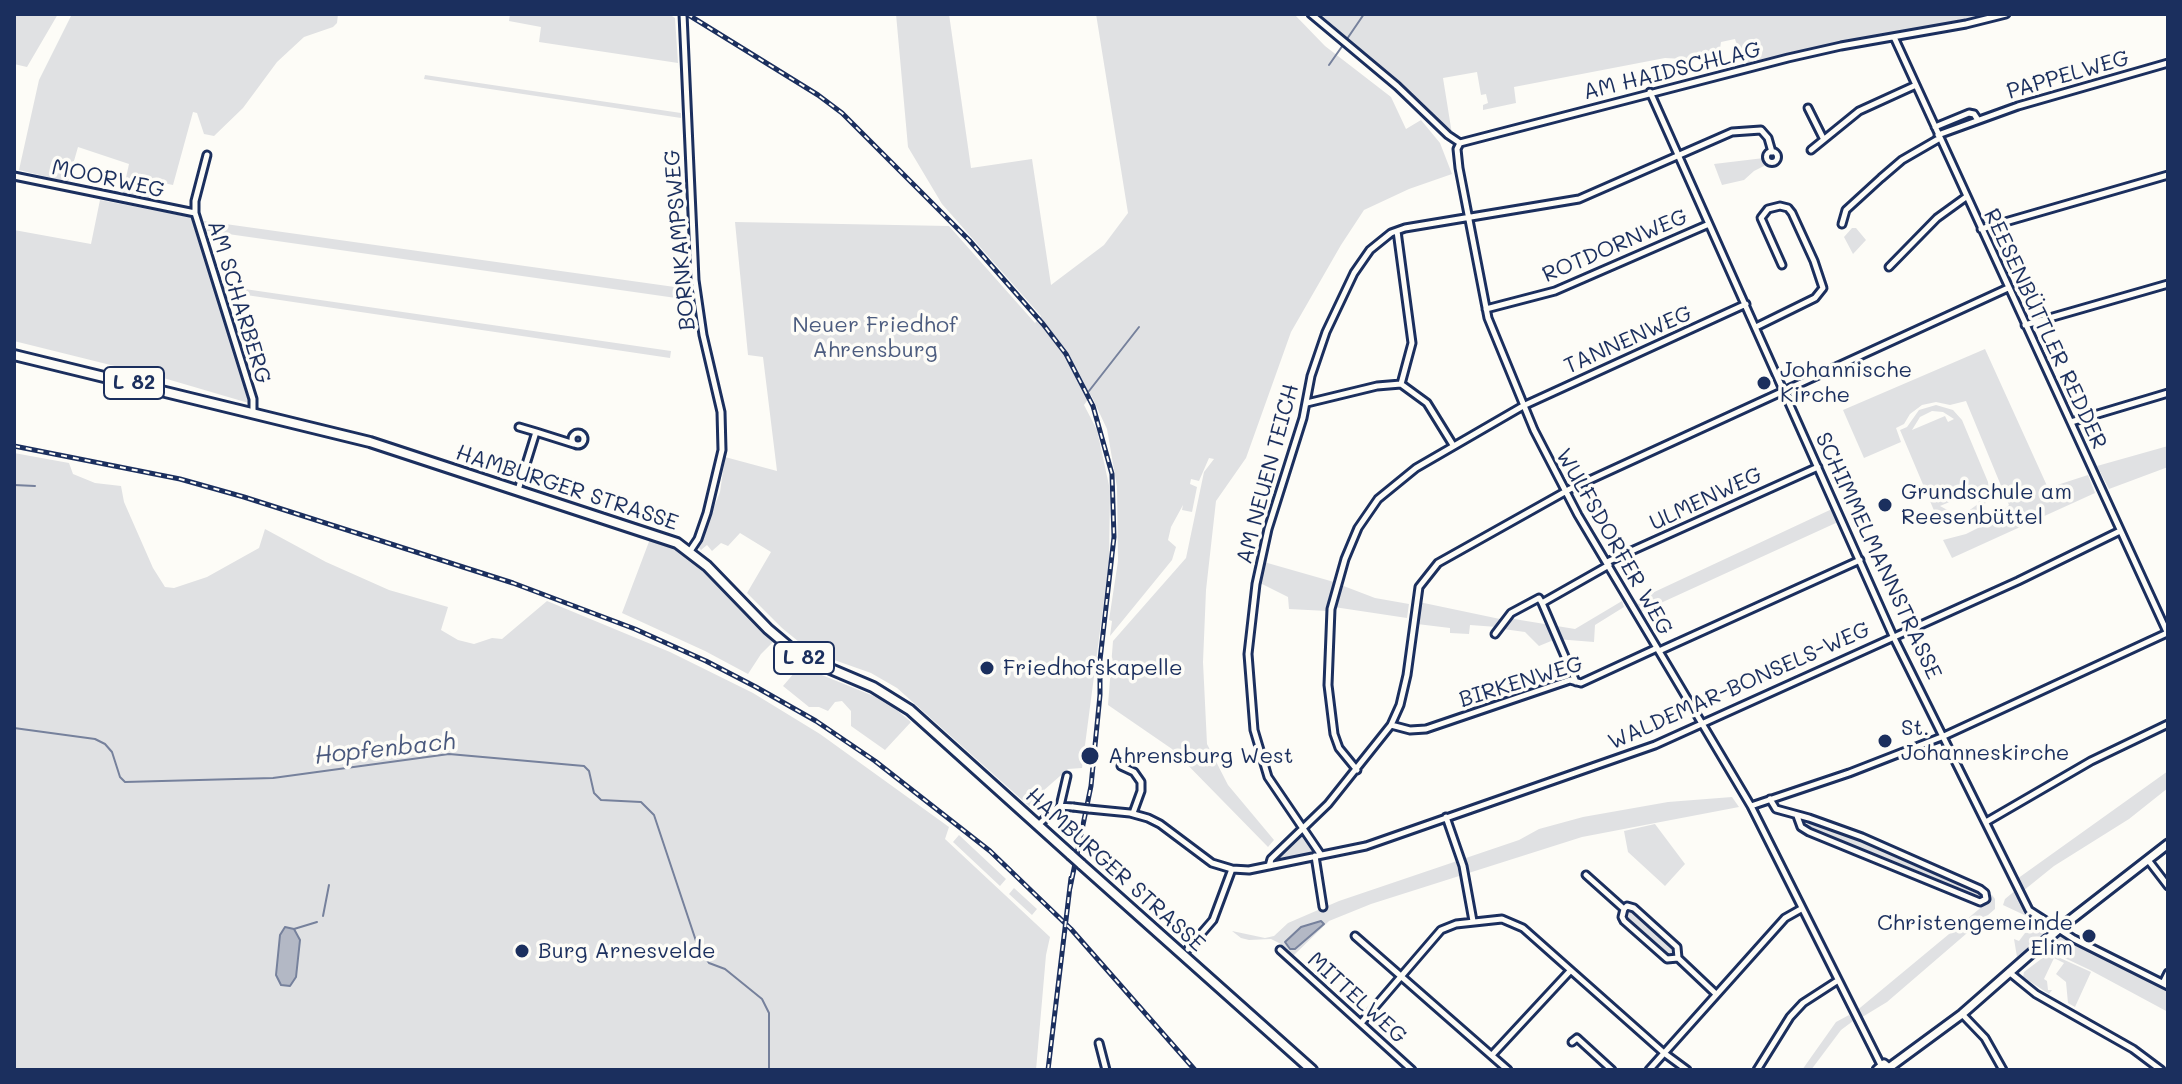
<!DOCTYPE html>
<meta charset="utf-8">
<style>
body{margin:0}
#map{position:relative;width:2182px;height:1084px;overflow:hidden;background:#fdfcf7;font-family:Mali,sans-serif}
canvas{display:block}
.frame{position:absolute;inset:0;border:16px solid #1b2f5e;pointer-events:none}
</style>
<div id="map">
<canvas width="2182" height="1084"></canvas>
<div class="frame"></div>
</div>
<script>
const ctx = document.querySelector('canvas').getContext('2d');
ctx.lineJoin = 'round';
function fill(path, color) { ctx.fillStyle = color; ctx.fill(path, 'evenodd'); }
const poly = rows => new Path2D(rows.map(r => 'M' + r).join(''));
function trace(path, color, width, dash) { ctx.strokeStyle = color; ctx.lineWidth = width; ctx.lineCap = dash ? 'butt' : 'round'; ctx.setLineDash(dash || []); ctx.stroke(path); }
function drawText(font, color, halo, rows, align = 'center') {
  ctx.font = font + ' Mali,sans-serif'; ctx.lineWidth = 7; ctx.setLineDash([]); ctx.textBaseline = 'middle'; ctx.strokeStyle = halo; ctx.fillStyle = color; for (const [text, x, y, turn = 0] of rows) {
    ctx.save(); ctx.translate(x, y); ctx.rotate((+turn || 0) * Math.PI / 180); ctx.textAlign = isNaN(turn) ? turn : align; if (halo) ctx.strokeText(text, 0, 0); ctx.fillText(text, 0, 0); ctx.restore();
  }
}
fill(poly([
 [14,14,58,14,27,67,14,64],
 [72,14,338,14,337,23,333,27,304,37,277,62,243,108,214,136,204,134,197,113,193,112,173,185,153,181,148,201,122,196,129,164,78,147,68,182,19,170,39,80],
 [510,14,669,14,675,18,678,63,539,42,541,27,509,21],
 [896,14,949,14,971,168,1032,159,1051,285,1104,245,1128,213,1096,14,1294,14,1325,46,1391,97,1406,129,1421,120,1440,143,1452,174,1409,189,1364,210,1341,245,1291,332,1246,458,1216,501,1206,590,1203,662,1207,744,1228,785,1274,840,1268,847,1172,749,1108,705,1113,641,1186,558,1204,472,1214,459,1209,458,1199,481,1191,479,1190,484,1197,487,1192,512,1182,510,1183,505,1171,527,1168,540,1176,547,1172,560,1110,636,1112,621,1109,620,1118,561,1117,487,1107,429,1091,395,1084,405,1097,430,1110,490,1109,562,1082,768,1068,769,1043,791,1030,807,897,688,871,673,820,655,804,646,782,628,747,593,771,552,740,533,728,546,721,543,712,551,707,545,701,550,698,547,720,492,725,457,777,471,763,357,748,355,735,222,949,226,1035,323,1041,316,942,204,908,147],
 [1314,14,1992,14,1743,64,1735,39,1721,42,1720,49,1684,59,1665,58,1514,87,1516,103,1483,110,1483,105,1488,103,1486,94,1481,95,1477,72,1443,78,1452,134,1412,93],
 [425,75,681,113,681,118,424,79],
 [1764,158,1768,164,1754,171,1744,180,1722,185,1714,164],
 [100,200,195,218,224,320,252,404,167,379,14,341,14,230,91,244],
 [204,221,689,289,690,300,207,231],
 [1852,228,1856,228,1866,240,1853,254,1844,237],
 [224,286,671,351,670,358,226,292],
 [1985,349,2048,488,2088,475,2095,493,1952,558,1943,540,1966,534,1986,524,2009,505,1966,401,1950,405,1936,402,1922,405,1910,414,1904,424,1896,428,1901,442,1864,458,1843,410],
 [1936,405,1953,410,1962,420,1988,482,1989,491,1985,504,1976,514,1964,519,1945,517,1938,520,1900,430,1907,427,1919,410],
 [1932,411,1943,412,1954,419,1948,422,1945,416,1912,430,1920,417],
 [1983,488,1978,504,1967,512,1953,513,1940,506],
 [2168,446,2168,467,2109,489,2097,466],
 [14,453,69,463,73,474,95,483,121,486,124,502,153,568,165,587,174,588,207,577,259,548,265,529,326,562,389,590,448,607,441,630,458,640,474,644,492,638,502,639,547,601,670,652,753,693,820,734,949,827,945,839,1050,937,1046,955,1036,1070,14,1070],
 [1832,509,1838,522,1641,612,1635,601],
 [650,539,672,547,688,557,773,642,761,654,748,674,705,651,622,613],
 [1264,562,1334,582,1327,611,1289,609,1288,597,1260,583],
 [1341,585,1375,598,1409,604,1407,618,1334,607],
 [1622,601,1624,607,1595,625,1594,642,1556,639,1539,646,1525,632,1503,629,1508,618,1575,629],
 [1419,602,1500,619,1497,627,1470,625,1469,634,1450,633,1450,628,1417,624],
 [807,669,886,701,911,722,885,750,851,726,851,711,842,701,835,702,828,711,819,707,809,707,783,686,795,672],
 [2168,771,2168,788,2129,819,2054,866,2023,891,2017,879],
 [1732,797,1739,807,1582,837,1371,904,1329,921,1293,956,1281,944,1271,939,1249,940,1241,938,1232,931,1265,938,1274,936,1288,923,1339,901,1519,840,1539,829,1583,817,1668,802],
 [1808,820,1890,851,1992,895,1995,899,1995,909,1887,1002,1859,1019,1855,1012,1984,905,1975,898,1813,832,1805,828],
 [1655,824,1685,864,1665,886,1628,852,1624,831],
 [1302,830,1318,854,1270,865,1270,861],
 [959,835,1006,879,1000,886,953,842],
 [1014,888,1037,909,1032,915,1009,894],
 [2017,889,2030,913,2052,928,2047,930,2037,921,2003,905,2005,899],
 [1632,909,1673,947,1676,950,1675,956,1667,956,1625,917,1627,910],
 [2034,923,2045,932,2017,957,2014,939,2019,941,2025,933,2033,932],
 [2062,933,2092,952,2168,990,2168,1012,2090,970,2050,951],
 [2049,953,2091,972,2075,1007,2068,1003,2066,982,2056,974,2064,963,2054,958,2044,979,2047,981,2048,990,2052,990,2049,994,2023,977,2024,972],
 [1849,1015,1853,1021,1841,1030,1811,1070,1802,1070,1836,1022]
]), '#e0e1e3');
const water = poly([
 [1321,921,1324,924,1295,949,1290,949,1285,942,1301,927,1321,921],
 [285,927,294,929,300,940,296,977,290,986,281,985,276,975,280,935,285,927]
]);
fill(water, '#b3b8c5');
trace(water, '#76819c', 2);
trace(poly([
 [1347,39,1364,14],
 [1329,65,1343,45],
 [1089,391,1139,327],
 [14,485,35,486],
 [14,728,95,739,105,744,112,752,120,777,125,782,273,778,449,754,584,766,589,771,594,793,601,800,641,802,654,815,699,950,709,963,725,969,762,999,769,1013,769,1070],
 [323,916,329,885],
 [294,929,317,922]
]), '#76819c', 2);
const street = poly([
 [683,14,695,280,703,335,721,412,722,450,707,513,698,539,690,551],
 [1311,14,1397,86,1448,135,1460,143],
 [1894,37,2168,634],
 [1650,92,1893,636,2029,910,2074,939,2168,986],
 [1808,108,1823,138],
 [1935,127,1969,113,1974,114,1978,120],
 [1938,135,2018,106,2168,63],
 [1460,143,1457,149,1459,168,1488,318,1534,430,1578,515,1751,806,1881,1065],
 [1460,143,1788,58,1841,46,1966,24,2006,14],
 [1811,150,1859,111,1916,85],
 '1766.5 157a5.5 5.5 0 1 1 11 0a5.5 5.5 0 1 1-11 0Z',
 [207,155,195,201,195,213,253,399,253,413],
 [14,176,195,213],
 [1842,224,1846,210,1881,178,1902,160,1940,138],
 [1981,229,2168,175],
 [1397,231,1412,343,1401,384],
 [1889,267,1937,218,1966,197],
 [1486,309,1555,291,1709,224],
 [2025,325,2168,284],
 [1756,327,1815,298,1823,288,1814,261,1792,213,1788,208,1780,206,1768,209,1761,218,1782,265],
 [1307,403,1377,386,1401,384,1427,403,1453,445],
 [2071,422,2168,393],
 [519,427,536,432],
 '572 439a6 6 0 1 1 12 0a6 6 0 1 1-12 0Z',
 [518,490,536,432,574,444],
 [1607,562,1818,467],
 [1542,603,1576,682],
 [1495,634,1511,613,1539,598,1542,603,1609,565],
 [1659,651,1860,560],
 [1391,725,1410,730,1426,729,1570,680,1581,683,1657,648],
 [1121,766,1134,772,1141,782,1141,791,1133,813],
 [1357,770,1339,748,1334,734,1328,685,1331,609,1345,559,1358,528,1378,499,1416,468,1523,406,1746,304],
 [1770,799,1776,809,1809,818,1862,837,1980,889,1985,893,1986,899,1980,902,1809,832,1801,827,1797,816],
 [1060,806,1067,776],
 [1751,806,1849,773,1944,736,2167,633],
 [1089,809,1130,813,1148,818,1160,824,1212,863,1232,869,1249,870,1366,846,1655,745,2018,581,2120,531],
 [1446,817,1463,866,1473,921],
 [1986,822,2091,761,2168,724],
 [1038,825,1059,806,1073,807],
 [1321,855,1268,777,1254,730,1248,654,1256,584,1268,529,1303,418,1311,376,1326,332,1354,273,1370,250,1391,233,1405,228,1579,199,1732,132,1761,130,1768,138,1772,152],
 [1315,856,1323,907],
 [2148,860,2168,886],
 [1269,866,1271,859,1328,804,1391,725,1400,705,1407,675,1419,587,1438,563,1570,489,2008,288],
 [1586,875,1624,909],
 [1355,936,1508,1070],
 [1188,949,1213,920,1232,869],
 [1280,950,1412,1070],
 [1678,958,1667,959,1624,921,1622,917,1624,909,1627,906,1634,908,1677,947,1678,958,1716,994],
 [2009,972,2036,994,2133,1049,2161,1070],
 [2163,983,2168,973],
 [1962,1014,1985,1038,2003,1070],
 [1361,1023,1441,930,1456,924,1502,919,1523,928,1664,1053,1687,1070],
 [1572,1042,1577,1038,1612,1070],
 [1099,1043,1106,1070],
 [1492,1055,1570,971],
 [1649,1070,1785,918,1801,909],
 [1757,1070,1790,1017,1803,1003,1837,981]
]);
const secondary = poly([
 [1890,1067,1962,1014,2060,928,2168,844],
 [1877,1070,1884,1064,1891,1070]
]);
const primary = poly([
 [14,355,370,442,677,543,707,566,768,629,800,656,873,687,910,710,1071,855],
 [1081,864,1312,1070]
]);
trace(street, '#1b2f5e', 11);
trace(secondary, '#1b2f5e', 13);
trace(primary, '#1b2f5e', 14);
trace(street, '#fdfcf7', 5);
trace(secondary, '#fdfcf7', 7);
trace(primary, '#fdfcf7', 8);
const rail = poly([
 [687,14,818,95,842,113,969,240,1043,324,1066,354,1093,406,1112,474,1114,537,1100,660,1100,695,1091,786,1070,888],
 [14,446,180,479,244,497,513,583,635,629,706,661,756,687,816,721,875,761,990,851,1071,929,1195,1070],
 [1048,1070,1071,878]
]);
trace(rail, '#1b2f5e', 5);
trace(rail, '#fdfcf7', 2, [6]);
const streetBridge = poly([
 [1073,807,1089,809]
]);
const primaryBridge = poly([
 [1071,855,1081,864]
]);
trace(streetBridge, '#1b2f5e', 11, []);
trace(primaryBridge, '#1b2f5e', 14, []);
trace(streetBridge, '#fdfcf7', 5);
trace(primaryBridge, '#fdfcf7', 8);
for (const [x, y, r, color] of [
 [1764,383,8,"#1b2f5e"],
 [1885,505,8,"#1b2f5e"],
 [987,668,8,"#1b2f5e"],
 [1885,741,8,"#1b2f5e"],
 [1090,756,10,"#1b2f5e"],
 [2089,936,8,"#1b2f5e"],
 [522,951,8,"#1b2f5e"]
]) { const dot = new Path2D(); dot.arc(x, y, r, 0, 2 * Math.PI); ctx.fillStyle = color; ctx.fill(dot); trace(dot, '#fdfcf7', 3); }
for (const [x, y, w] of [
 [134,383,60],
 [804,658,60]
]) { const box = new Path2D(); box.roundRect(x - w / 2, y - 16, w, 32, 6); ctx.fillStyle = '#fdfcf7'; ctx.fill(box); trace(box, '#1b2f5e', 2); }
drawText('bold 20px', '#1b2f5e', null, [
 ["L 82",134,383],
 ["L 82",804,658]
]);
drawText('22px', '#1b2f5e', '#fdfcf7', [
 ["AM HAIDSCHLAG",1672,71,-14],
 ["PAPPELWEG",2068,75,-16],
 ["MOORWEG",108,179,12],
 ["BORNKAMPSWEG",680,240,-95],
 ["ROTDORNWEG",1615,246,-23],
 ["AM SCHARBERG",239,302,73],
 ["REESENBÜTTLER REDDER",2045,329,65],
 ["TANNENWEG",1628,340,-24],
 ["AM NEUEN TEICH",1268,474,-75],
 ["HAMBURGER STRASSE",567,488,18],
 ["ULMENWEG",1706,499,-25],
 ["WULFSDORFER WEG",1614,542,60],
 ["SCHIMMELMANNSTRASSE",1878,556,65],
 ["BIRKENWEG",1521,682,-17],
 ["WALDEMAR-BONSELS-WEG",1739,686,-24],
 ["HAMBURGER STRASSE",1115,870,42],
 ["MITTELWEG",1357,998,42]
]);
drawText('22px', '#4c5c7f', '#fdfcf7', [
 ["Neuer Friedhof",875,325],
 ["Ahrensburg",875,350]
]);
drawText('22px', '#1b2f5e', '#fdfcf7', [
 ["Johannische",1780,370],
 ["Kirche",1780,395],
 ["Grundschule am",1901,492],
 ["Reesenbüttel",1901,517],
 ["Friedhofskapelle",1003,668],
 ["St.",1901,728],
 ["Johanneskirche",1901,753],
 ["Ahrensburg West",1108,756],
 ["Christengemeinde",2073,923,"right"],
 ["Elim",2073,948,"right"],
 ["Burg Arnesvelde",538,951]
], 'left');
drawText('italic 24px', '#49587d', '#fdfcf7', [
 ["Hopfenbach",385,749,-6]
]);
</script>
